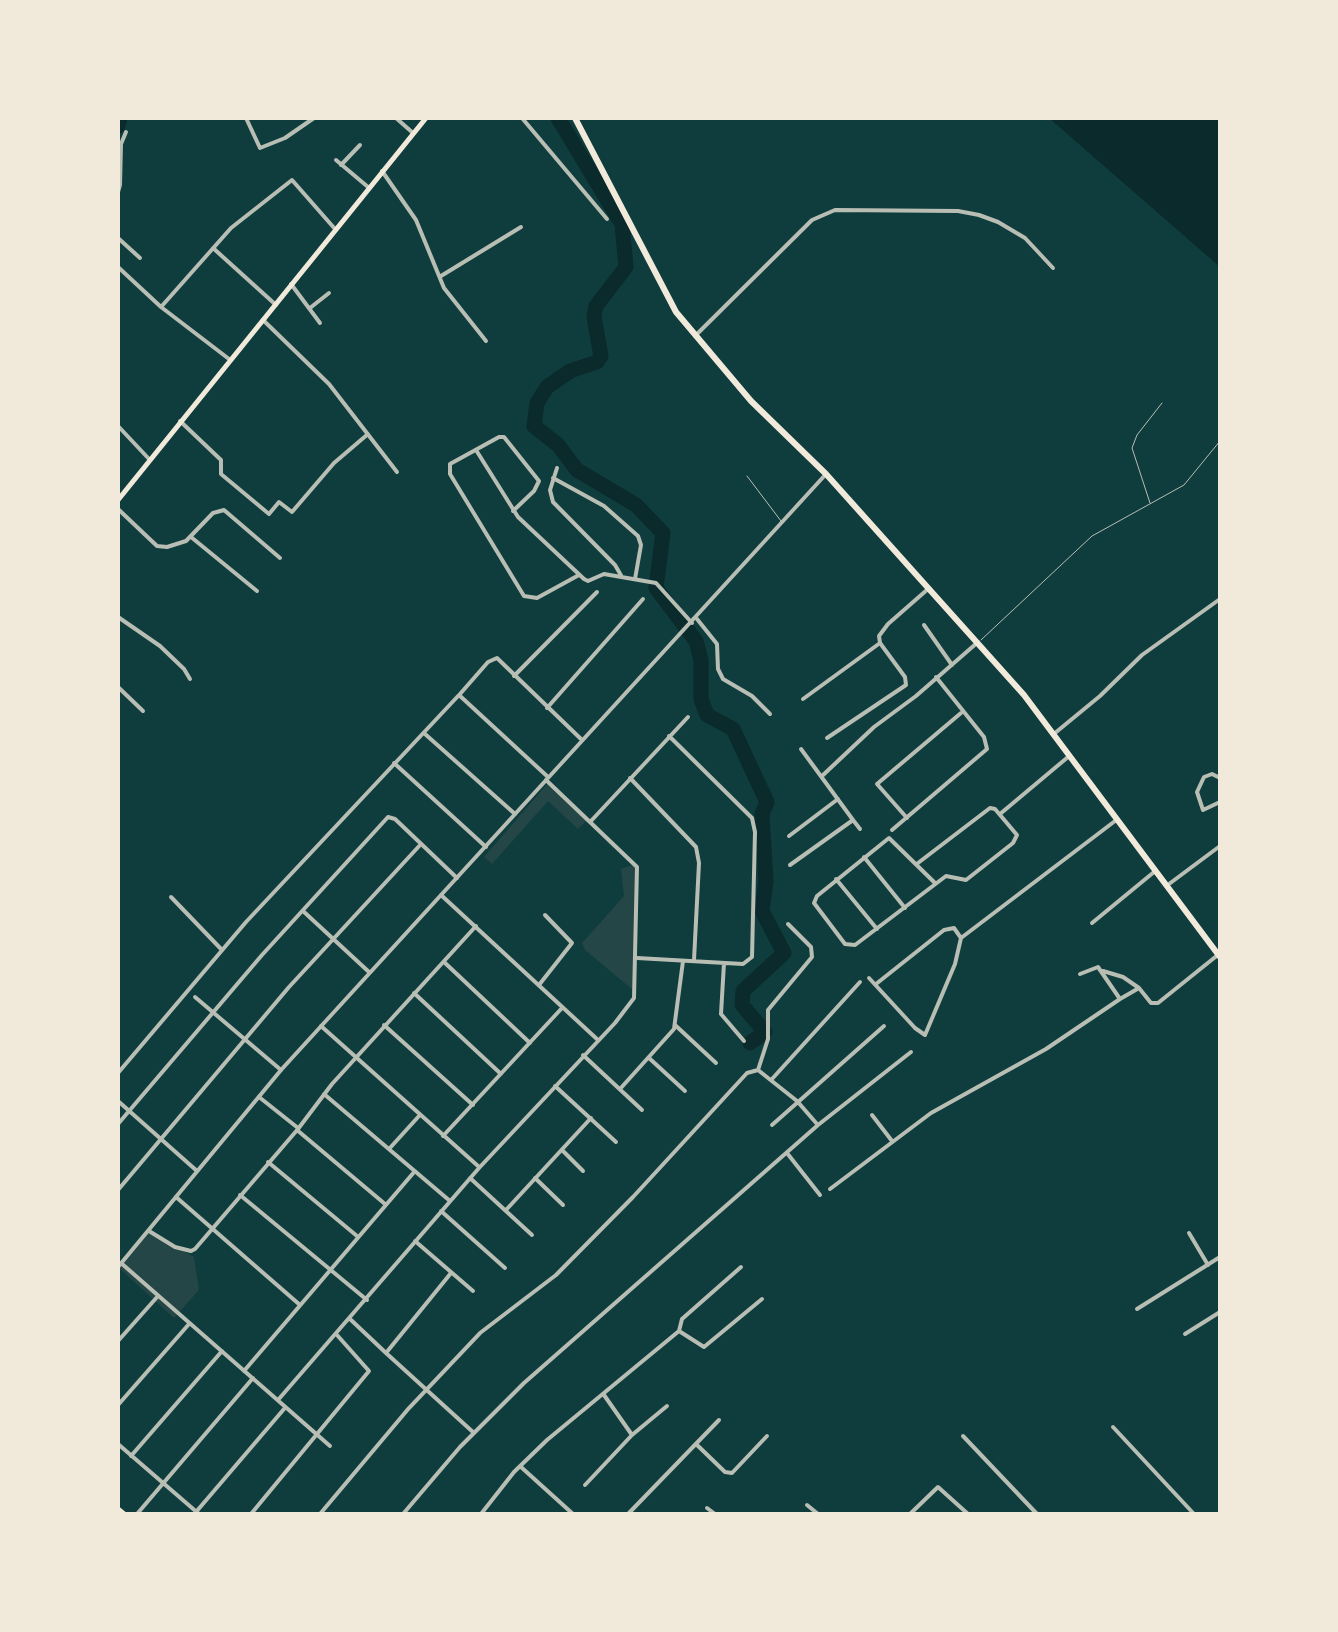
<!DOCTYPE html>
<style>
body{margin:0}
#map{position:relative;width:1338px;height:1632px;overflow:hidden;background:#0f3d3e;font-family:"Noto Sans",sans-serif}
canvas{display:block}
.frame{position:absolute;inset:0;border:120px solid #f1e9da;pointer-events:none}
</style>
<div id="map">
<canvas width="1338" height="1632"></canvas>
<div class="frame"></div>
</div>
<script>
const ctx = document.querySelector('canvas').getContext('2d');
ctx.lineJoin = 'round';
function fill(path, color) { ctx.fillStyle = color; ctx.fill(path, 'evenodd'); }
const poly = rows => new Path2D(rows.map(r => 'M' + r).join(''));
function trace(path, color, width, dash) { ctx.strokeStyle = color; ctx.lineWidth = width; ctx.lineCap = dash ? 'butt' : 'round'; ctx.setLineDash(dash || []); ctx.stroke(path); }
fill(poly([
 [549,782,588,819,578,829,548,801,492,864,484,857],
 [635,864,637,919,633,990,585,950,582,943,624,896,621,869],
 [150,1231,194,1257,199,1290,174,1318,118,1267]
]), '#244646');
fill(poly([
 [1049,118,1220,118,1220,267]
]), '#0a2a2b');
trace(poly([
 [558,118,622,224,626,267,596,306,594,317,601,356,597,362,570,371,547,387,537,403,534,426,558,445,577,470,636,505,663,533,656,588,696,641,701,660,701,699,707,715,733,729,767,802,762,814,766,881,762,911,784,953,743,991,742,1005,765,1032,750,1043],
 [118,126,120,118]
]), '#0a2a2b', 15);
trace(poly([
 [747,476,781,521],
 [1150,503,1132,448,1137,435,1162,403],
 [981,640,1092,536,1184,485,1220,441]
]), '#b8beb3', 1);
trace(poly([
 [246,118,260,148,285,138,314,118],
 [396,118,413,133],
 [522,118,607,219],
 [336,160,368,187],
 [341,165,360,145],
 [382,171,416,220,444,288,486,341],
 [118,192,120,185,121,144,126,132],
 [118,238,140,258],
 [213,248,276,305],
 [118,267,161,307,229,359],
 [441,276,521,227],
 [291,284,320,323],
 [161,307,231,228,292,180,335,229],
 [310,308,329,293],
 [263,320,329,384,397,472],
 [695,336,812,220,835,210,958,211,979,215,998,222,1025,238,1053,268],
 [180,421,221,460,221,474,269,514,279,502,292,512,334,463,368,434],
 [118,426,149,459],
 [476,450,518,517,584,579,588,581,604,574,656,583,692,623],
 [557,468,550,490,553,502,615,565,622,577],
 [553,478,604,506,638,536,641,545,635,579],
 [118,509,157,546,167,547,186,541,213,513,224,510,280,558],
 [513,511,534,491,539,481,504,437,499,437,450,464,450,474,524,596,537,598,579,575],
 [191,537,257,591],
 [118,617,160,646,184,669,190,679],
 [697,619,717,644,718,669,723,679,752,696,770,714],
 [924,625,952,665],
 [514,676,597,592],
 [118,687,143,711],
 [460,694,488,662,497,658,582,740],
 [803,699,880,643,879,636,888,624,928,589],
 [547,708,643,599],
 [1055,733,1100,696,1142,655,1220,599],
 [425,734,515,814],
 [827,738,906,685,905,677,880,643],
 [394,763,486,847],
 [822,776,874,727,916,696,978,642],
 [630,778,696,847,699,863,694,960],
 [1220,778,1212,774,1204,777,1197,792,1203,810,1220,802],
 [1000,814,1068,757],
 [907,818,877,784,961,713],
 [853,820,860,829],
 [591,821,688,717],
 [892,830,987,749,984,737,936,677],
 [789,836,838,799],
 [864,857,905,908],
 [918,863,990,808,995,809,1017,835,1013,843,966,880,946,876,855,945,845,944,814,903,817,896,889,838,935,883],
 [790,865,853,820,801,749],
 [836,879,877,929],
 [1169,884,1220,846],
 [441,895,598,1040],
 [171,897,222,950],
 [303,911,369,972],
 [1092,923,1154,872],
 [637,958,743,964,752,957,755,832,752,818,669,736],
 [444,962,530,1043],
 [724,963,721,1014,744,1041],
 [1103,971,1123,977,1139,988],
 [1080,974,1098,967,1120,999],
 [869,978,915,1028,925,1035,955,964,961,938,1115,821],
 [876,984,944,930,954,928,961,938],
 [539,985,572,943,545,915],
 [414,993,501,1074],
 [195,997,281,1070],
 [384,1025,473,1105],
 [675,1025,716,1063],
 [321,1026,478,1166],
 [583,1055,642,1110],
 [649,1058,685,1091],
 [758,1070,768,1039,768,1010,812,957,811,947,788,924],
 [758,1070,797,1101,817,1124],
 [118,1073,246,922,459,695,548,777],
 [772,1079,860,982],
 [555,1086,616,1142],
 [620,1089,674,1029,683,961],
 [324,1094,450,1201],
 [259,1097,298,1128],
 [118,1101,197,1171],
 [872,1115,892,1141],
 [118,1124,262,955,388,817,395,819,457,878],
 [772,1125,884,1026],
 [297,1130,385,1204],
 [443,1136,562,1008],
 [389,1149,419,1116],
 [562,1150,583,1171],
 [787,1153,820,1195],
 [268,1162,357,1236],
 [470,1178,532,1235],
 [535,1178,563,1205],
 [830,1189,931,1113,1046,1049,1120,999,1139,988,1151,1003,1158,1003,1219,954],
 [118,1190,289,987,421,844],
 [240,1195,367,1300],
 [176,1197,300,1305],
 [506,1210,591,1118],
 [441,1211,505,1268],
 [149,1231,175,1247,191,1251,195,1249,298,1129,332,1084,476,926],
 [1189,1233,1208,1265],
 [415,1241,473,1291],
 [121,1263,330,1446],
 [741,1267,682,1319,679,1331,704,1347,762,1299],
 [1137,1309,1220,1257],
 [350,1319,386,1353,451,1273],
 [1185,1334,1220,1312],
 [118,1341,158,1296],
 [386,1353,474,1433],
 [244,1371,415,1171],
 [604,1395,632,1435],
 [278,1400,479,1168,615,1023,634,998,637,867,546,780],
 [118,1405,189,1324],
 [1113,1427,1194,1514],
 [963,1436,1037,1514],
 [118,1444,199,1514],
 [696,1444,725,1472,732,1473,767,1436],
 [131,1456,222,1351],
 [521,1467,573,1514],
 [585,1485,632,1435,667,1406],
 [807,1505,818,1514],
 [707,1508,715,1514],
 [196,1512,284,1409],
 [137,1514,253,1378],
 [251,1514,369,1371,337,1335],
 [320,1514,409,1408,480,1333,556,1275,633,1197,747,1073,758,1070],
 [403,1514,460,1447,524,1383,818,1125,911,1052],
 [481,1514,514,1472,547,1440,679,1331],
 [628,1514,719,1420],
 [910,1514,938,1487,968,1514]
]), '#b8beb3', 4);
trace(poly([
 [118,1267,281,1070,826,474]
]), '#b8beb3', 4);
trace(poly([
 [118,500,426,118],
 [118,1509,124,1514]
]), '#f1e9da', 5);
trace(poly([
 [575,118,676,312,751,401,826,474,1024,695,1220,957]
]), '#f1e9da', 6);
</script>
